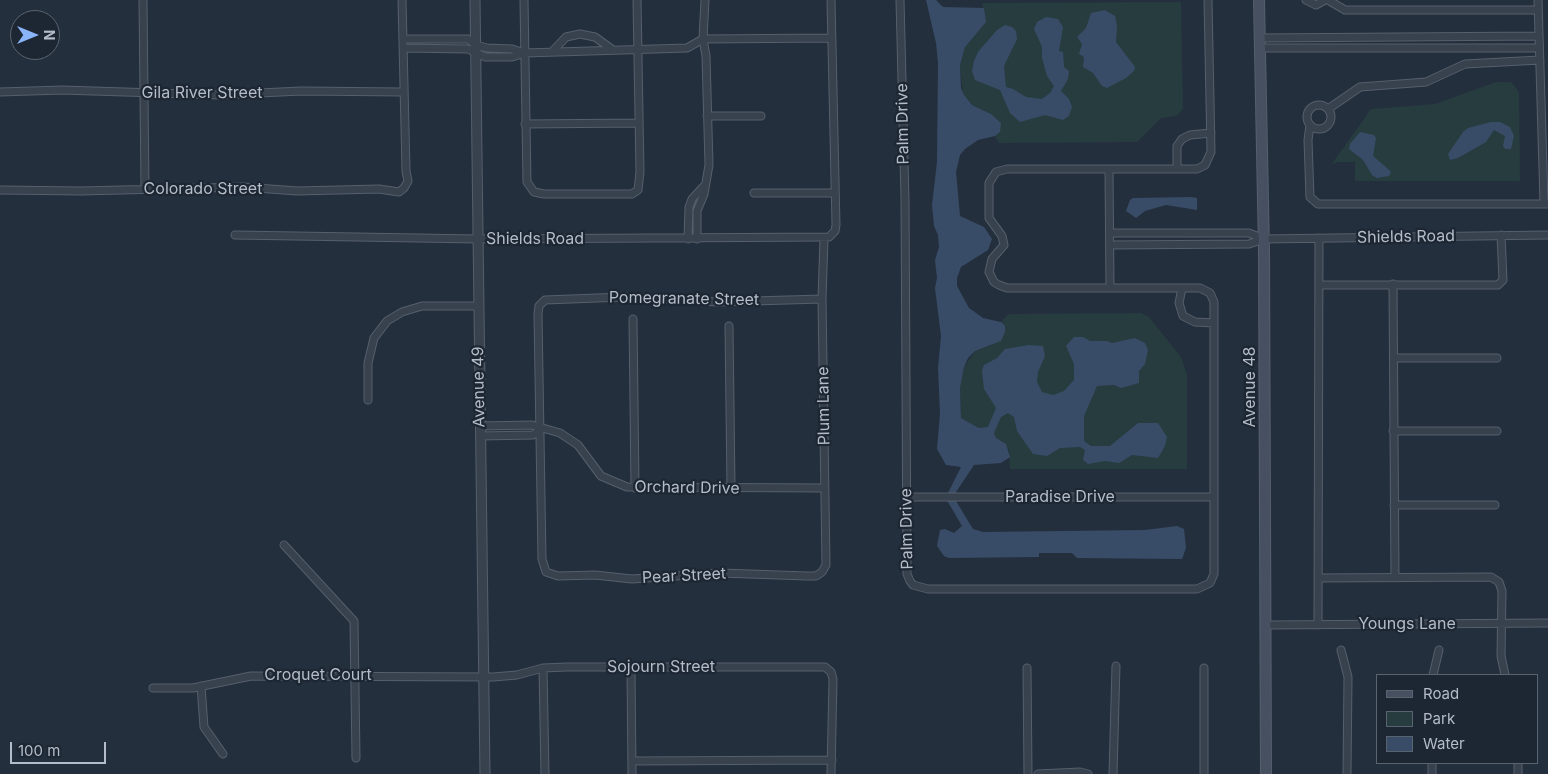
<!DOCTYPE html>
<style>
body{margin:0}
#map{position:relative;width:1548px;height:774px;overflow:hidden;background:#242f3e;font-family:Inter,sans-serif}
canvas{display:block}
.legend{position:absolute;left:1376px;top:674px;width:162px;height:90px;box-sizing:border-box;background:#1d2633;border:1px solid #59626f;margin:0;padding:6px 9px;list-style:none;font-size:15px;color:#b4bcc9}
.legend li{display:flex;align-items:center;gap:10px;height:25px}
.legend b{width:25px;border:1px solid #59626f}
.north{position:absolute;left:10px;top:10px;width:50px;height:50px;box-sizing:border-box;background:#1d2633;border:1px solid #59626f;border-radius:50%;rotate:90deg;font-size:14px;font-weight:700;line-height:20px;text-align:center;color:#b4bcc9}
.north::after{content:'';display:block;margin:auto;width:18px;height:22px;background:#8ab4f8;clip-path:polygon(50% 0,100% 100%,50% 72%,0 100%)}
.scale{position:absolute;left:10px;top:742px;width:96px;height:22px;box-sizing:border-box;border:2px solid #b4bcc9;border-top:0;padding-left:6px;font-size:15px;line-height:18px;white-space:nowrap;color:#b4bcc9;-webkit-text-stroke:4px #1d2633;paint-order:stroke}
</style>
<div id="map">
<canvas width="1548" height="774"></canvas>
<ul class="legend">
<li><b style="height:6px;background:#465061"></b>Road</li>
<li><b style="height:14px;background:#263c3f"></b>Park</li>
<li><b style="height:14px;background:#394c67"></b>Water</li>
</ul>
<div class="north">N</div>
<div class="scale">100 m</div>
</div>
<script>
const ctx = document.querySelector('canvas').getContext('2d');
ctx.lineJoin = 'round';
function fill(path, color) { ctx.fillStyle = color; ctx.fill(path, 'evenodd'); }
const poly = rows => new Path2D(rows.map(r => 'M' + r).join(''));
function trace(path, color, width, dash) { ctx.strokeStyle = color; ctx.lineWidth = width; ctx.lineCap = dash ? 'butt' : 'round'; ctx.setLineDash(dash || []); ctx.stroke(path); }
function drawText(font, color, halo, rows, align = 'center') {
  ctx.font = font + ' Inter,sans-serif'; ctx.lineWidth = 4.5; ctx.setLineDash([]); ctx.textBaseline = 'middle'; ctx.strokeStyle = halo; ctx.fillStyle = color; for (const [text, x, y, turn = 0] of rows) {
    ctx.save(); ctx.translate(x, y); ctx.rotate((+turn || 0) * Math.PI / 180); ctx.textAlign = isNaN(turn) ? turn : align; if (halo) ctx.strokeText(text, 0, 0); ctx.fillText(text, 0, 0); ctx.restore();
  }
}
fill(poly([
 [1181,2,1183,109,1176,116,1161,118,1137,142,999,143,995,136,1000,132,991,114,972,105,963,95,960,65,965,46,986,22,982,3],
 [1496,82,1511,82,1519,92,1520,181,1355,181,1355,162,1337,162,1331,165,1371,109,1435,104],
 [1141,313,1149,317,1181,357,1187,375,1187,469,1010,469,1009,450,984,429,979,428,961,418,960,388,964,367,975,351,992,345,1005,326,1001,322,1009,314]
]), '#263c3f');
fill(poly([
 [926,0,936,0,943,7,984,8,986,22,965,47,960,65,961,88,964,95,972,105,991,114,1001,123,1000,132,995,136,978,140,965,149,960,155,956,172,960,216,984,227,992,239,988,250,961,267,957,278,957,286,969,308,983,318,1001,322,1005,326,1005,332,1001,341,975,351,968,358,964,367,960,388,961,418,979,428,988,427,996,408,984,389,982,370,984,365,997,358,1005,349,1029,345,1043,346,1045,356,1038,372,1037,382,1042,392,1053,395,1064,391,1074,380,1074,364,1066,346,1074,337,1083,337,1090,341,1107,341,1112,343,1135,338,1145,343,1148,350,1145,364,1139,371,1139,383,1121,388,1114,385,1097,386,1084,416,1084,441,1091,446,1110,446,1138,423,1158,423,1167,437,1165,446,1158,458,1132,455,1119,463,1105,461,1088,464,1083,460,1085,450,1080,447,1060,448,1047,456,1033,454,1017,431,1014,417,1008,413,1001,417,994,433,996,438,1006,444,1010,457,1001,463,974,465,956,492,956,501,973,529,983,532,1145,530,1177,526,1184,529,1186,548,1182,559,1077,558,1072,553,1039,553,1039,557,949,558,944,556,937,546,940,530,945,529,954,533,962,526,948,502,948,493,961,467,946,465,937,449,940,414,938,368,941,336,935,288,937,278,935,260,939,247,938,235,934,226,932,205,937,162,938,63,936,43],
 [1105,10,1115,16,1117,26,1116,42,1135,67,1134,71,1126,78,1107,88,1102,86,1093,73,1083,67,1084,57,1079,54,1082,44,1077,37,1086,28,1091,13],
 [1046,17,1058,19,1063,27,1059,51,1063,52,1064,67,1069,71,1068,79,1061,91,1069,99,1072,107,1069,116,1063,120,1045,115,1020,122,1010,113,1000,90,975,80,972,71,974,61,978,52,997,30,1005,25,1012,27,1016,31,1017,39,1004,66,1006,87,1013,89,1026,97,1042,99,1050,93,1054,86,1047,76,1042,58,1042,47,1034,29,1037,22],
 [1491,122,1500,122,1510,127,1514,136,1511,149,1505,149,1503,146,1505,136,1494,130,1486,142,1458,158,1450,160,1448,154,1463,132,1468,128],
 [1360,132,1374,135,1376,138,1373,156,1388,169,1391,172,1389,176,1377,178,1372,175,1363,160,1349,149,1350,144],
 [1191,197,1197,198,1197,210,1166,205,1145,211,1136,218,1126,211,1130,200,1133,198]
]), '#394c67');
const minor = poly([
 [143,0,145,189],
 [524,0,527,182,534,192,544,194,632,194,638,190,640,172,637,0],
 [900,0,905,199,907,574,910,581,913,585,928,589,1197,589,1210,583,1214,574,1214,302,1210,293,1200,288,1007,288,999,285,994,282,989,272,992,259,1004,245,1002,236,989,218,989,183,996,172,1007,169,1197,169,1205,165,1211,152,1208,0],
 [1306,0,1316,5,1325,0],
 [1328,0,1345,10,1538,10],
 [1538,0,1544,203],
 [1260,38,1539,36],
 [403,39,468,39,476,45,487,48,512,49,524,53],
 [403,48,468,49,485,57,512,57,525,53,687,48,703,39,832,38],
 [1260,48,1539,48],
 [552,52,566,37,580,34,595,37,613,50],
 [0,92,62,90,219,95,301,91,403,92],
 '1307 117a12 12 0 1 1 24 0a12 12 0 1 1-24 0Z',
 [1328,109,1360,87,1426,82,1465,64,1540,60],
 [707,116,761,116],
 [525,124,639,123],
 [1310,125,1308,140,1310,197,1318,204,1548,204],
 [1109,169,1110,288],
 [1177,169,1177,146,1182,139,1190,135,1211,133],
 [0,190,81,191,243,187,297,191,379,189,399,192,404,188,408,181,406,171,402,0],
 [754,193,835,193],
 [1110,233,1249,233,1264,239],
 [235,235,478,239,829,237,835,231,836,225,831,0],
 [688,239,689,207,692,199,704,186],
 [697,239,697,211,704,194,709,165,706,56,703,39,705,0],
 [1110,245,1249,244,1264,239,1548,235],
 [1393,284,1395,578],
 [1319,285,1498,285,1503,280,1501,235],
 [1182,288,1179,303,1183,316,1195,322,1214,323],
 [822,299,719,302,623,297,545,300,539,306,538,314,542,559,546,572,558,576,595,575,632,579,720,573,807,576,816,576,822,572,826,565,822,299,824,239],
 [633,319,635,488],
 [729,326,731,489],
 [1394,358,1497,358],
 [368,400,368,363,374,338,387,321,402,312,422,306,478,306],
 [480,426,532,425,560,433,578,445,601,476,627,487,825,488],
 [1393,431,1497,431],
 [480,436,533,435,541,429],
 [907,497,1214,497],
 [1394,505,1495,505],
 [284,545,354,621,356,758],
 [1318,578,1491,577,1499,582,1502,591,1501,656,1505,675],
 [1267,625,1548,623],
 [1318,625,1319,238],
 [1341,650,1348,677,1347,774],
 [631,667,632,774],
 [543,668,545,774],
 [1027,668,1028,774],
 [1433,675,1439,650],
 [201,686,204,727,223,754],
 [153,688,193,688,251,676,493,677,517,675,543,668,567,667,825,667,831,672,833,679,831,774],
 [632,761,832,760],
 [1518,763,1518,774],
 [1038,774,1080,772,1088,774],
 [1113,774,1116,666],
 [1204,774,1204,668],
 [1432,774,1432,763]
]);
const tertiary = poly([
 [475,0,485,774]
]);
const secondary = poly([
 [1259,0,1264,251,1266,774]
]);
trace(minor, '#565f6c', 9);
trace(tertiary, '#565f6c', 11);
trace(secondary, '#565f6c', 12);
trace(minor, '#38414e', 7);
trace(tertiary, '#38414e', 9);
trace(secondary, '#465061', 10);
drawText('16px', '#b4bcc9', '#1d2633', [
 ["Gila River Street",202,93],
 ["Palm Drive",903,124,-91],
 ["Colorado Street",203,189],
 ["Shields Road",1406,237,-1],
 ["Shields Road",535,239],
 ["Pomegranate Street",684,299,1],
 ["Avenue 49",479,387,-91],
 ["Avenue 48",1250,387,-90],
 ["Plum Lane",824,406,-91],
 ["Orchard Drive",687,488,1],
 ["Paradise Drive",1060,497],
 ["Palm Drive",907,529,-91],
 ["Pear Street",684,576,-3],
 ["Youngs Lane",1407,624],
 ["Sojourn Street",661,667],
 ["Croquet Court",318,675]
]);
</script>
